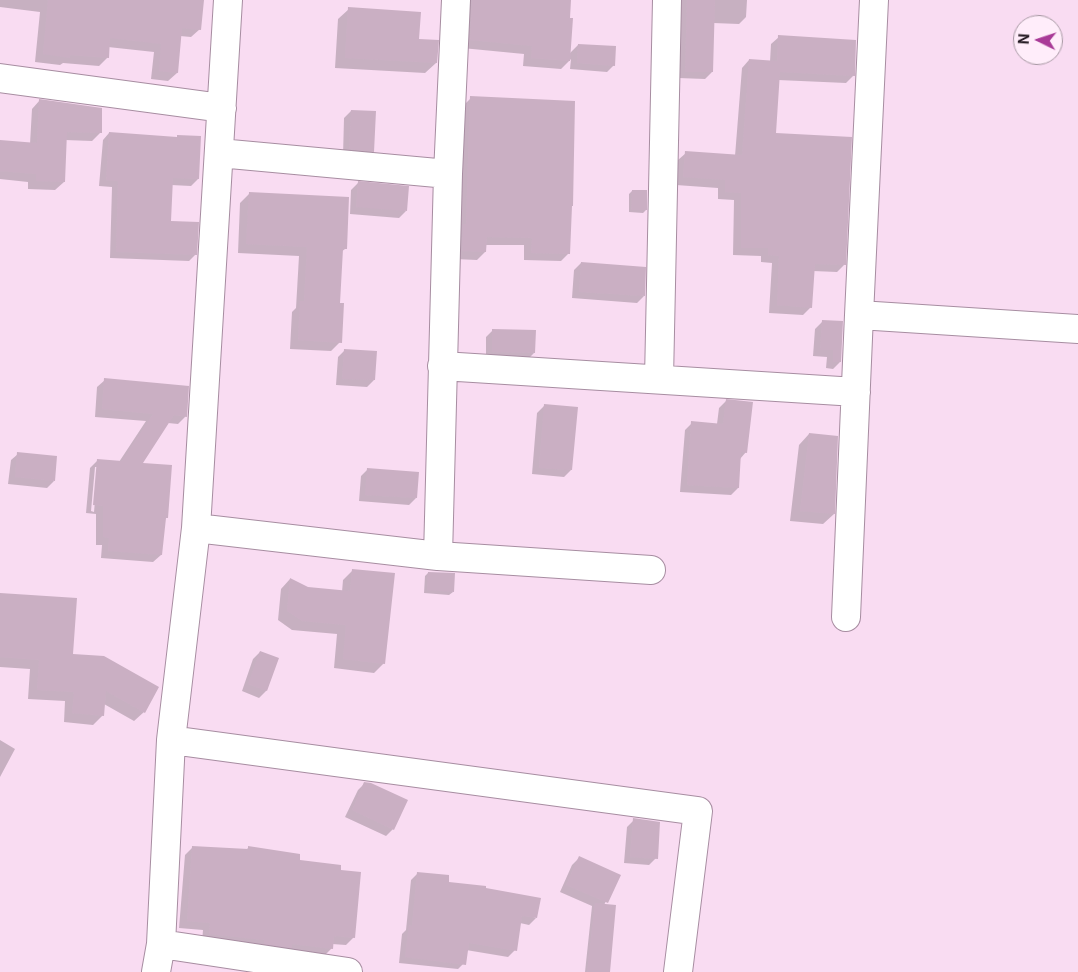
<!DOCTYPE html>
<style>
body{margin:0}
#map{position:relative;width:1078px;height:972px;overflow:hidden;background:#f9dcf2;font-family:Inter,sans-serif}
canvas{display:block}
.north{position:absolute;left:1013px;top:15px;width:50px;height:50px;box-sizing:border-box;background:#ffedfa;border:1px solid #a798a3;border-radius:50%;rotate:274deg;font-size:14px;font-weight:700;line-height:20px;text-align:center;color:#231921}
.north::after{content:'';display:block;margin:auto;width:18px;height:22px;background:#a93a97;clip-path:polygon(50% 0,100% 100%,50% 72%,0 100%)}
</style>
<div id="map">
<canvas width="1078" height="972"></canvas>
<div class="north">N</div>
</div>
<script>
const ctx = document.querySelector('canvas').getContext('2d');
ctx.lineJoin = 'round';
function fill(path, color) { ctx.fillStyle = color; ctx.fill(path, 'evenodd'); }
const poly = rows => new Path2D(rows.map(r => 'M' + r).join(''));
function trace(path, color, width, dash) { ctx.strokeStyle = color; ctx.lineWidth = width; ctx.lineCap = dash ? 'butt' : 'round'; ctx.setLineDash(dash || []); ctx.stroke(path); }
fill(poly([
 [0,0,203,0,200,29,191,37,180,36,177,73,168,81,151,79,154,52,108,47,108,57,99,66,63,63,60,65,35,62,40,12,0,7],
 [464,0,570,0,569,54,578,45,614,65,607,72,570,69,571,59,561,69,523,66,524,54,462,48],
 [681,0,747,0,746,17,739,24,713,23,712,72,705,79,678,78],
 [349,9,417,40,436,63,425,73,335,68,338,19],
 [779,37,854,75,846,83,778,80,774,134,844,265,837,272,813,271,811,307,803,315,769,313,772,263,761,262,761,256,733,255,734,200,718,199,718,188,676,185,678,160,686,153,735,156,742,68,749,60,770,62,771,44],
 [471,98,569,253,561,261,524,260,524,245,485,245,485,252,477,260,454,259,463,106],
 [40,100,101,132,92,141,65,140,64,182,55,190,28,189,28,182,0,179,0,141,30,144,32,109],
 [351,111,373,151,366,158,343,156,344,118],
 [109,133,176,138,177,137,198,179,191,186,171,185,170,222,196,254,189,261,110,258,112,187,99,186,103,140],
 [358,183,406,211,399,218,350,214,351,190],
 [632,191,646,210,643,213,629,212,629,194],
 [249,194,345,249,341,252,339,304,340,342,331,351,290,349,292,312,296,308,299,256,238,253,240,203],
 [581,263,644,296,637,303,572,298,574,270],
 [822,322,840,362,833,369,826,368,827,357,813,356,815,329],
 [493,330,534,353,527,360,486,359,486,337],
 [345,350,374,380,367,387,336,385,338,357],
 [105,380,186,416,178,424,168,423,141,464,167,517,165,519,161,555,153,562,101,558,102,545,96,545,96,514,86,513,90,468,98,460,119,462,146,421,95,417,97,387],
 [95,467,98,467,94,512,91,511],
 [726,401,746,452,740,459,738,488,731,495,680,492,685,430,692,423,717,424,719,408],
 [544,406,571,470,564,477,532,474,537,413],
 [809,434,834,514,823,524,790,521,799,445],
 [18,454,54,481,47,488,8,484,11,460],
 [368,469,416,498,409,505,359,501,361,476],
 [353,570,384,663,374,673,334,668,337,634,292,630,278,620,281,589,290,579,307,589,342,592,343,580],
 [428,573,453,592,449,595,424,593,425,576],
 [0,594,72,655,144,712,134,721,104,704,103,715,93,725,64,722,65,701,28,699,30,669,0,667],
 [260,652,278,659,266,691,259,698,242,691,253,659],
 [0,740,15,749,0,777],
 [365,783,393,829,386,836,345,817,358,790],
 [634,820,656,858,649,865,624,863,627,827],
 [193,847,246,850,249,847,298,861,354,937,346,945,332,944,332,948,324,956,202,942,203,930,179,928,185,855],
 [579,858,619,876,604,905,608,972,585,972,592,906,560,892,572,865],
 [418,873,447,884,536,918,529,925,520,923,515,950,508,957,466,950,465,962,458,969,399,963,402,934,406,930,411,880]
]), '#0003');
fill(poly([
 [48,0,204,0,201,30,182,28,178,73,159,71,161,44,110,38,109,58,70,55,70,58,43,54],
 [472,0,571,0,570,18,573,18,570,61,531,58,532,46,470,40],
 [687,0,715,0,713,72,685,72],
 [348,7,421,12,419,39,439,40,437,63,345,58],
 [778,35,856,40,855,76,780,72,776,133,852,137,846,265,815,264,812,308,777,305,779,256,768,255,768,248,741,248,741,193,725,192,725,180,683,177,685,151,742,155,749,59,777,61],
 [578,44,616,46,615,66,577,63],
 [470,96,575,101,573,206,572,206,570,254,531,253,532,238,487,237,486,252,462,251,463,224,466,224],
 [39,99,102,108,102,133,67,132,65,182,36,181,36,174,0,171,0,140,37,143],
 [351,110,376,111,374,152,349,149],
 [109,132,177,137,177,135,201,136,199,179,173,178,171,221,199,222,197,255,116,252,118,181,106,180],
 [358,181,409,186,407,211,356,207],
 [632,190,647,190,647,210,631,210],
 [249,192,349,197,347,249,343,249,340,303,344,303,342,343,298,340,300,301,304,301,307,247,246,244],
 [581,262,646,267,645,296,579,292],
 [822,320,843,321,841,362,833,362,833,350,820,350],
 [492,329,536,330,535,353,492,352],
 [344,349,377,351,375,380,342,379],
 [104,378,189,386,187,417,174,415,143,463,172,465,168,518,166,518,162,555,108,551,109,538,103,537,103,506,93,505,97,459,122,461,153,414,102,409],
 [726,399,753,402,747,453,741,452,739,488,687,485,691,421,723,424],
 [544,404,578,407,572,470,539,468],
 [809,433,838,436,835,514,800,511],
 [17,452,57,456,55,481,15,477],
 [367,468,419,472,417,498,365,495],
 [352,569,395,573,385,664,343,659,346,625,302,621,287,611,290,578,308,587,350,591],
 [428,572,455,573,454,592,427,590],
 [0,593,77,598,73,654,104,656,159,687,145,713,106,691,104,716,72,713,74,692,37,690,39,660,0,657],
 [260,651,279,658,267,691,248,684],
 [364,782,371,783,408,800,394,830,352,810],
 [633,818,660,822,658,859,630,857],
 [192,846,248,849,248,846,300,854,300,860,341,865,341,870,361,872,355,938,334,936,333,949,292,944,292,948,264,944,264,940,209,934,210,923,187,921],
 [579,856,621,875,608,903,566,885],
 [417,872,449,875,449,882,486,886,486,888,541,898,537,918,522,916,517,951,469,943,466,965,405,957,409,925,412,926],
 [595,903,616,905,610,972,587,972]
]), '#caafc3');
const minor = poly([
 [0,78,222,108],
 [219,153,448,174],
 [859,315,1078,329],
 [442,366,856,392],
 [659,379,667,0],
 [196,528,438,556,651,570],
 [438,556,448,174,456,0],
 [846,617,859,315,874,0],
 [171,740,698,811,678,972],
 [161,944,348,972],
 [156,972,161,944,171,740,196,528,228,0]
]);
trace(minor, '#a78da1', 30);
trace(minor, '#fff', 28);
</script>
